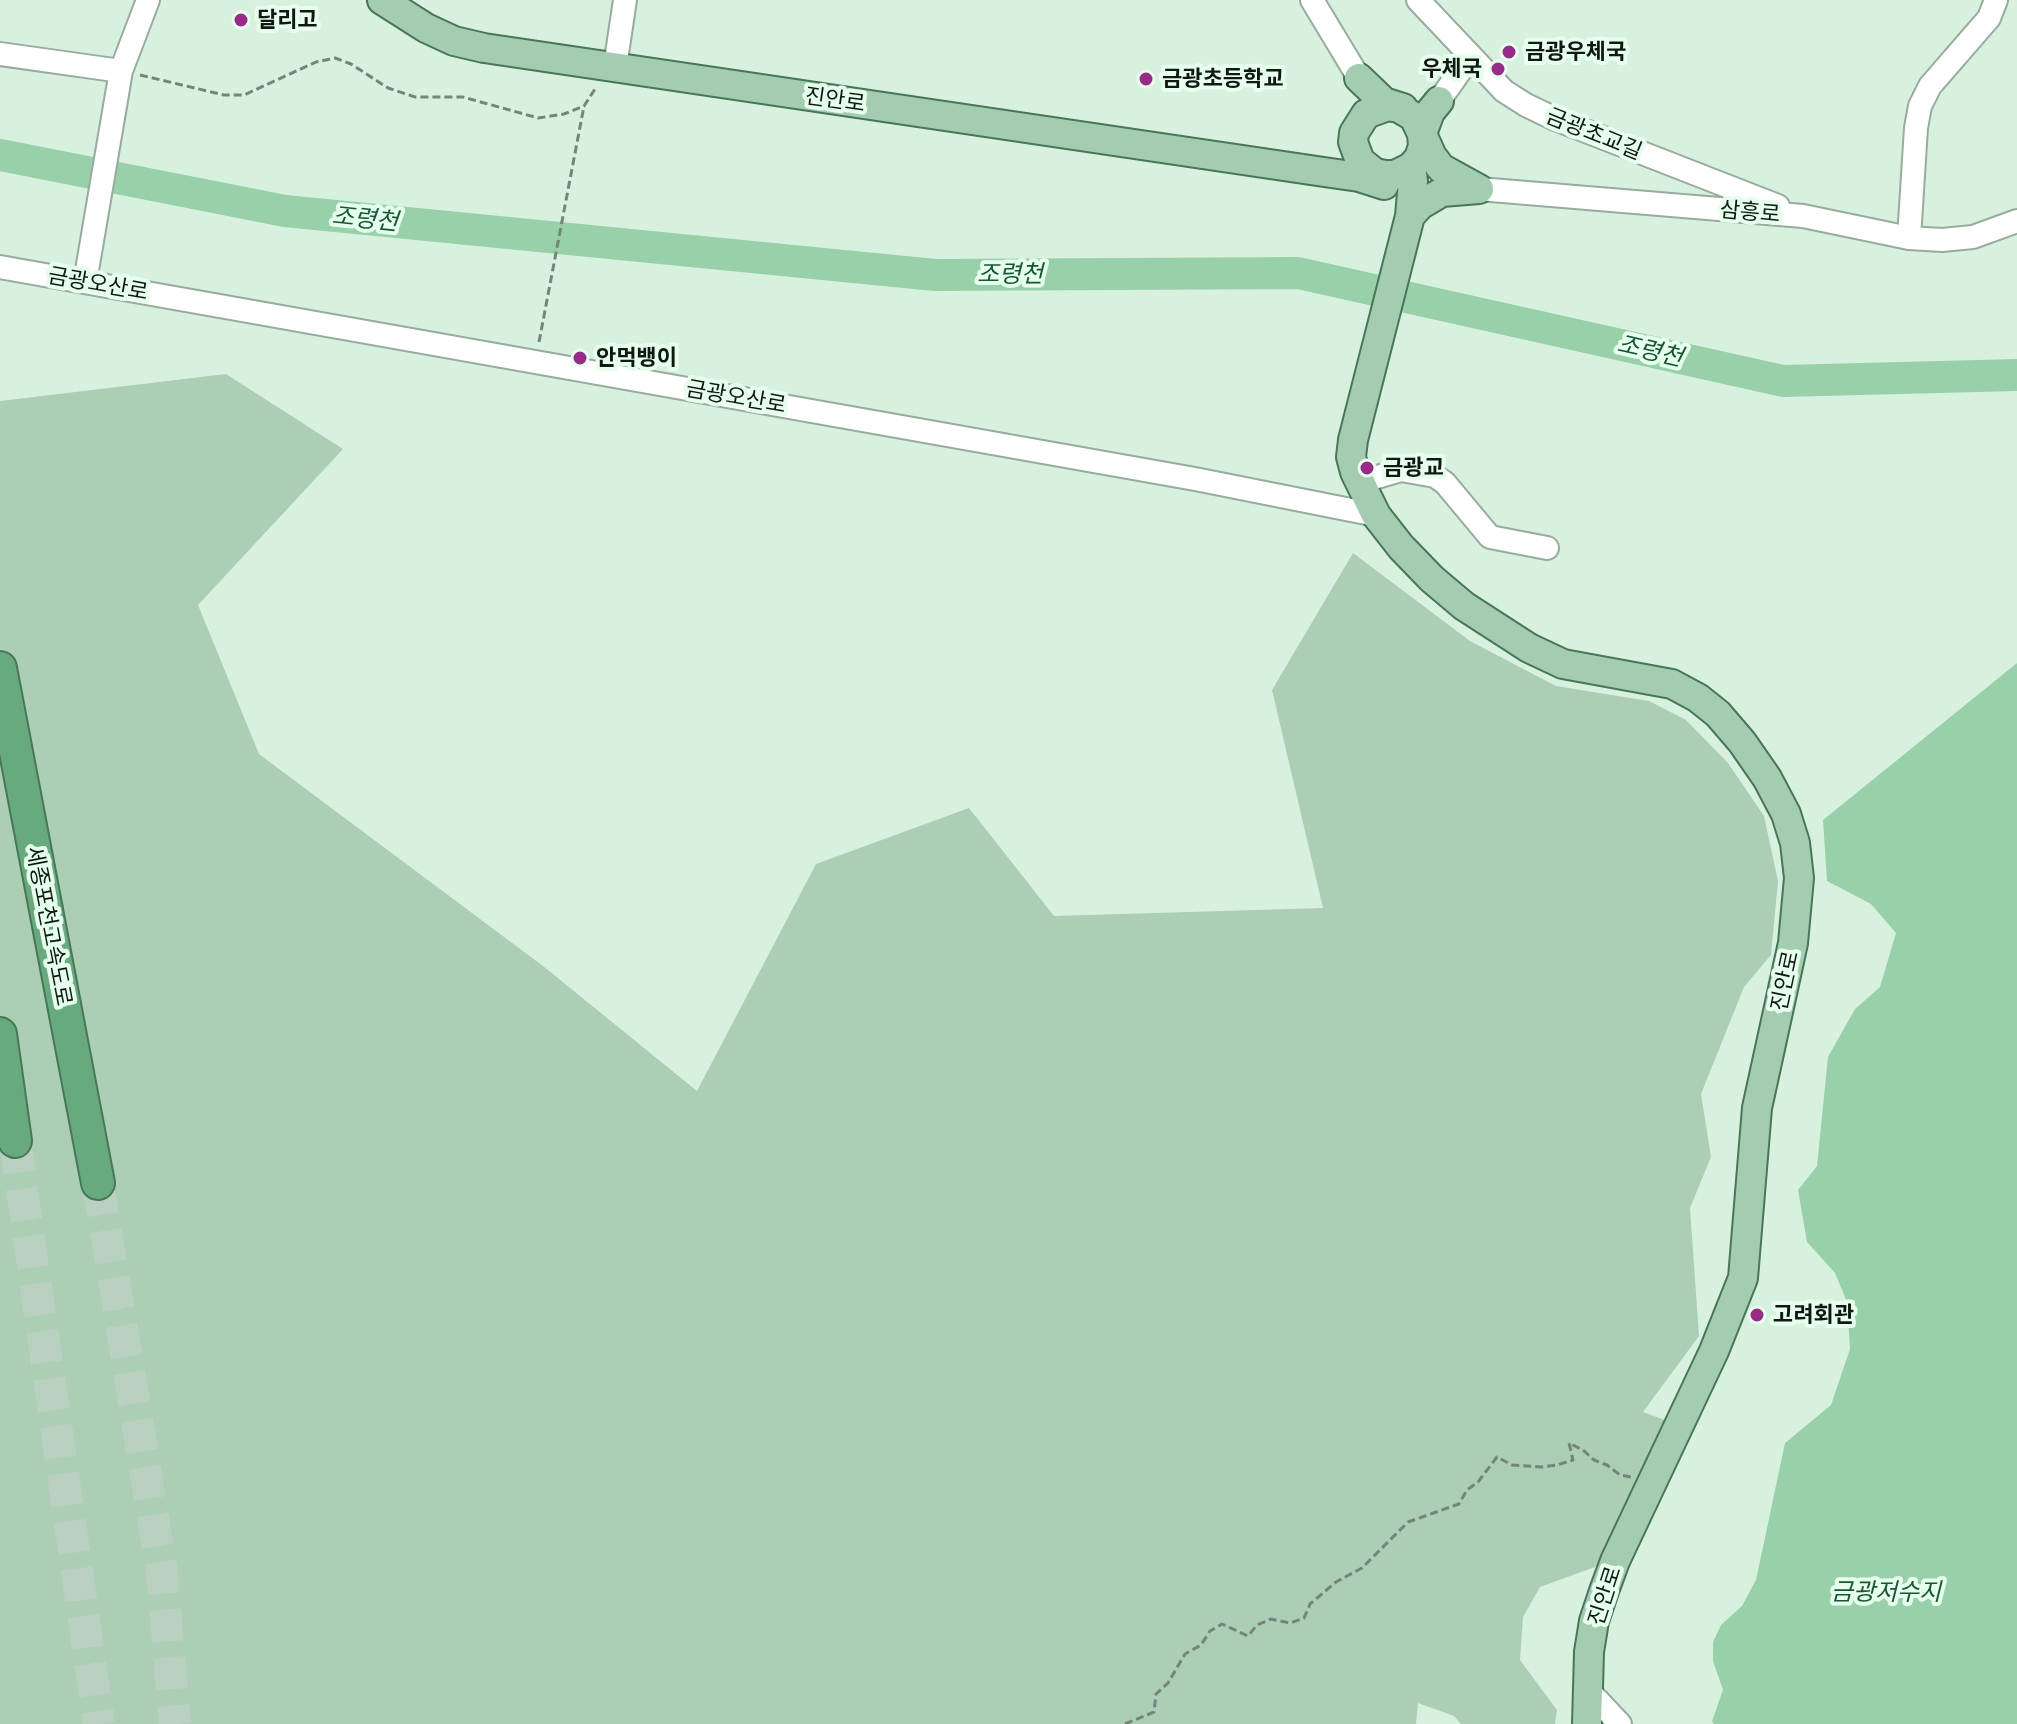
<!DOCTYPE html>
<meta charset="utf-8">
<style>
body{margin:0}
canvas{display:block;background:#d8f1df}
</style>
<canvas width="2017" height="1724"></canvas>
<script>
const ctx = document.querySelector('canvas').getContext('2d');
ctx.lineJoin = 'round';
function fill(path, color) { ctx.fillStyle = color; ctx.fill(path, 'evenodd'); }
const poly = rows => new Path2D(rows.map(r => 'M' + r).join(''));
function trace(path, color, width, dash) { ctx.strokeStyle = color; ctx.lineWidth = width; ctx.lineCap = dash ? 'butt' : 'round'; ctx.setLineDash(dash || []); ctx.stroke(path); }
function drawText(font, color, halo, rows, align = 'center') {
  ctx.font = font + ' Lato,"Noto Sans KR",sans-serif'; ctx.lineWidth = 8; ctx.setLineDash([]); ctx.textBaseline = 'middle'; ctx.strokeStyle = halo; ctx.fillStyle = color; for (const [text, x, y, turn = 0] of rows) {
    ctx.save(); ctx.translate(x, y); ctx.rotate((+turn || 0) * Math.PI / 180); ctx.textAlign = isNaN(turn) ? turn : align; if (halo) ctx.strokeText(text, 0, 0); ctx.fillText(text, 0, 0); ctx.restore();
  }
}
fill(poly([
 [226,374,343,449,198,605,259,754,543,966,697,1091,816,864,969,808,1054,916,1323,908,1272,690,1353,553,1470,641,1556,686,1649,701,1686,720,1728,763,1764,816,1778,881,1771,955,1744,987,1701,1094,1711,1157,1690,1208,1699,1336,1643,1412,1670,1422,1595,1567,1540,1587,1523,1617,1520,1660,1557,1710,1555,1724,1461,1724,1454,1716,1418,1703,1416,1724,0,1724,0,401]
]), '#abceb5');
fill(poly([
 [2017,663,2017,1724,1714,1724,1712,1721,1723,1690,1713,1661,1713,1642,1721,1625,1742,1606,1756,1580,1785,1443,1831,1405,1850,1349,1847,1302,1835,1273,1807,1242,1798,1190,1817,1166,1828,1057,1855,1009,1880,987,1896,933,1871,904,1827,881,1823,820]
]), '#98d1a9');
trace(poly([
 [0,155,285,211,935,275,1298,273,1783,381,2017,375]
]), '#98d1a9', 32);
trace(poly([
 [15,1141,99,1724],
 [98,1183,162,1573,175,1724]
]), '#bad0c0', 32, [32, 16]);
const minor = poly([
 [1312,0,1359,78],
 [1418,0,1504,91,1526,105,1555,119,1778,206],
 [0,54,121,71],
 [615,67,625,0],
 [1439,101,1470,57],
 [1479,189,1803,216,1909,238,1942,240,1973,237,2017,221],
 [1909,238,1916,128,1920,106,1930,86,1989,18,1996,0],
 [0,267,1195,479,1376,515],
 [85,282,121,71,148,0],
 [1360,482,1401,470,1435,476,1445,483,1490,537,1547,548],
 [1586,1688,1620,1724]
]);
const major = poly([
 [382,0,426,28,454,41,484,48,1324,172,1359,177,1384,185],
 [1359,78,1384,102,1403,108],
 [1439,101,1430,112,1422,134,1432,156,1441,168,1479,189],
 [1411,167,1395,175,1385,175,1375,173,1360,161,1353,142,1354,133,1366,114,1388,106,1399,108,1414,117,1422,134,1423,146,1419,158,1411,167,1413,181,1410,216,1353,440,1351,457,1355,472,1376,515,1401,547,1432,579,1464,606,1529,648,1563,664,1672,684,1698,698,1718,714,1742,742,1767,778,1786,814,1795,843,1799,878,1793,943,1757,1108,1743,1278,1714,1351,1615,1561,1604,1591,1594,1621,1589,1652,1587,1724],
 [1410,216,1420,205,1442,192,1479,189]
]);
const highway = poly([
 [0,668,98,1183],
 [0,1034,15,1141]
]);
trace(minor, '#96ad9d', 26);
trace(major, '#487758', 32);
trace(highway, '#487758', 36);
trace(poly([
 [140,75,224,95,244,95,316,62,335,58,351,64,388,88,415,97,463,97,538,118,564,114,584,106,595,89],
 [539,342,584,106],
 [1125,1724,1154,1712,1156,1694,1168,1683,1185,1654,1201,1645,1210,1631,1222,1624,1248,1636,1257,1625,1271,1619,1290,1623,1304,1618,1310,1604,1336,1582,1362,1568,1408,1522,1459,1504,1467,1490,1478,1482,1497,1457,1512,1465,1541,1467,1557,1465,1573,1460,1569,1443,1583,1450,1594,1460,1607,1465,1620,1475,1631,1477]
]), '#748579', 3, [8, 4]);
trace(minor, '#fff', 22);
trace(major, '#a3ccb1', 28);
trace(highway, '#66aa7d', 32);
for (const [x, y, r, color] of [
 [241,20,8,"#992a8a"],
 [1509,52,8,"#992a8a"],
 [1498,69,8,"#992a8a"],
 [1146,79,8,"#992a8a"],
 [580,358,8,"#992a8a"],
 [1367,468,8,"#992a8a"],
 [1757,1315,8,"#992a8a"]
]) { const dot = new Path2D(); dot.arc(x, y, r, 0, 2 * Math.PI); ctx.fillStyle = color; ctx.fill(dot); trace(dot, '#e6feec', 3); }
drawText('bold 22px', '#0f1812', '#e6feec', [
 ["달리고",257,20],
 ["금광우체국",1525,52],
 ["우체국",1482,69,"right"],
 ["금광초등학교",1162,79],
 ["안먹뱅이",596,358],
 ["금광교",1383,468],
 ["고려회관",1773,1315]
], 'left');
drawText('22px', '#0f1812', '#e6feec', [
 ["진안로",835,100,8],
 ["금광초교길",1594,134,22],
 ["삼흥로",1750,212,5],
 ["금광오산로",98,284,10],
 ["금광오산로",736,397,10],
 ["세종포천고속도로",49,926,79],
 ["진안로",1785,981,-78],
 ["진안로",1605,1596,-72]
]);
drawText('italic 24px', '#165732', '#e6feec', [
 ["조령천",365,219,6],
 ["조령천",1010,274],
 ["조령천",1650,351,13],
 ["금광저수지",1886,1592]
]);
</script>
